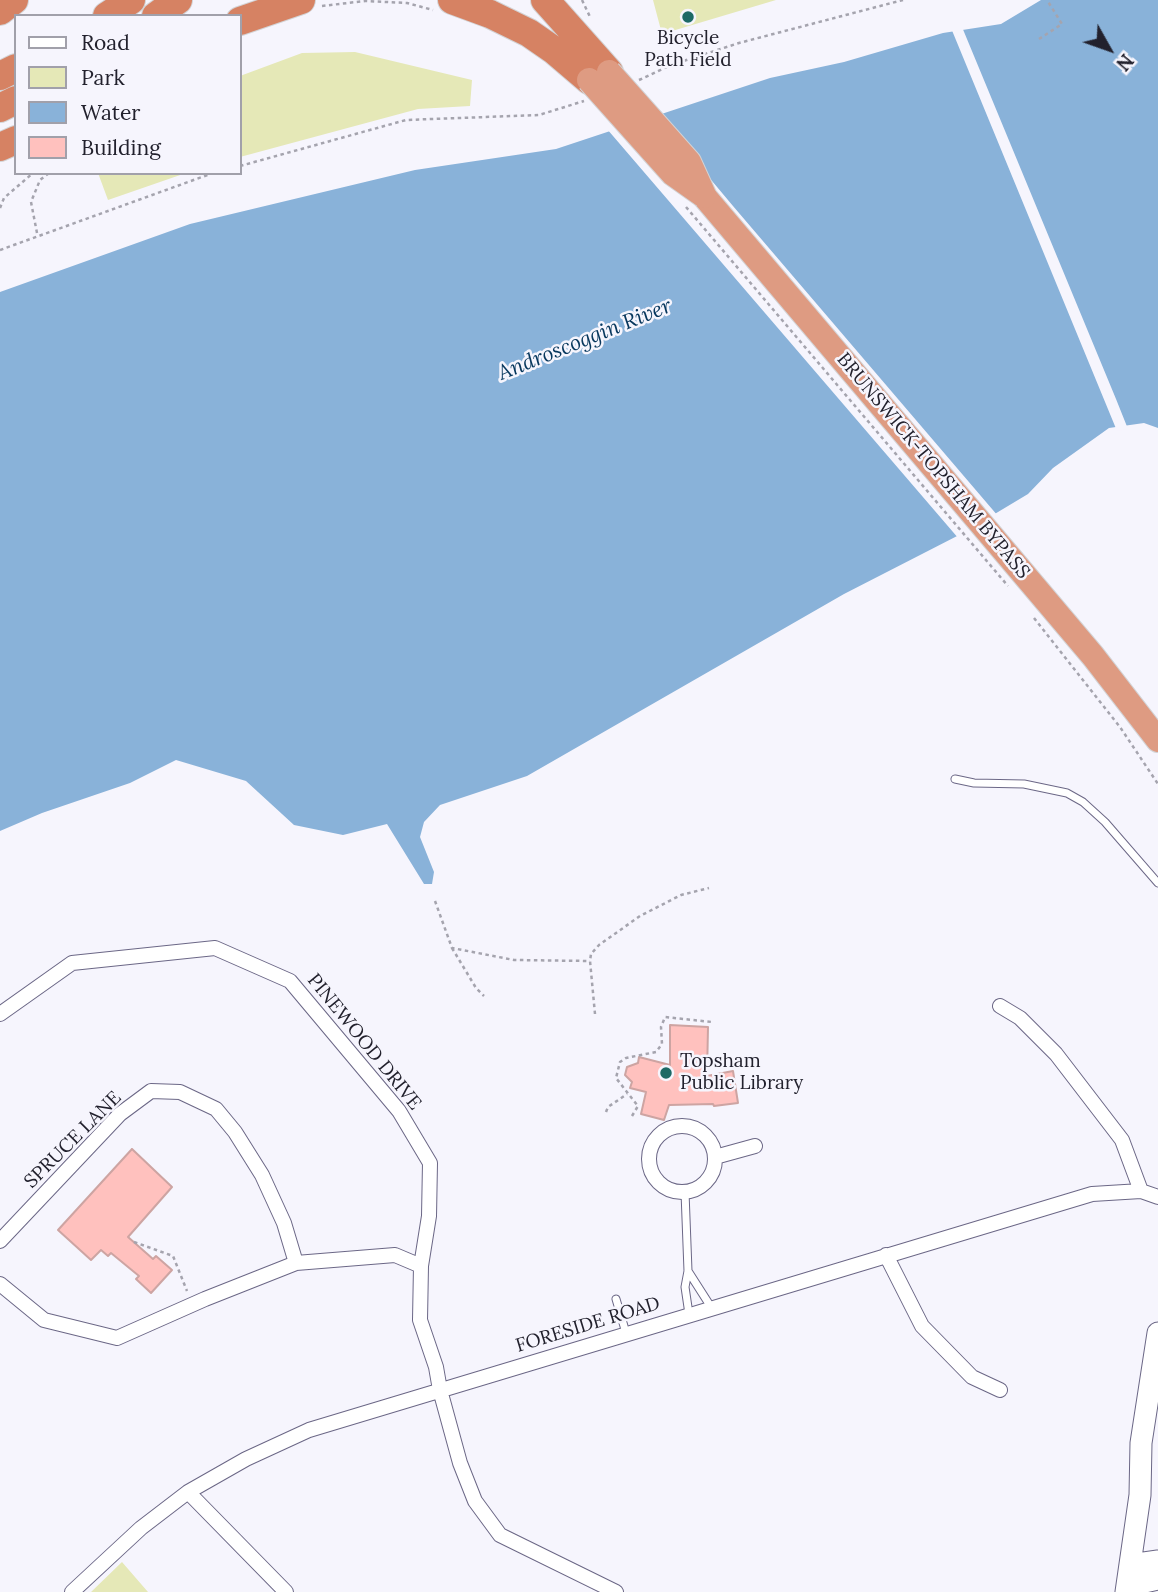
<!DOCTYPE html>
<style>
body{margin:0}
#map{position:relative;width:1158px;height:1592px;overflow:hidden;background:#f6f5fd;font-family:Lora,serif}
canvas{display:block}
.legend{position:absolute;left:14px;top:14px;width:228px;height:161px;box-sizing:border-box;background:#f6f5fd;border:2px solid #a1a0aa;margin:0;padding:9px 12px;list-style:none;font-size:21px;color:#22212d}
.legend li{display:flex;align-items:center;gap:14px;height:35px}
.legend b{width:35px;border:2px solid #a1a0aa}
.north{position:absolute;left:1074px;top:14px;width:70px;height:70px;-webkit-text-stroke:5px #f6f5fd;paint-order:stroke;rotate:130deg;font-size:19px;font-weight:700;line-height:28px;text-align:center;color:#22212d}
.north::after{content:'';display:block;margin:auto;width:24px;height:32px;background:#22212d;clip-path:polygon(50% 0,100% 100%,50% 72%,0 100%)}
</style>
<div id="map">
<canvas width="1158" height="1592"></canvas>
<ul class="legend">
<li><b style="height:9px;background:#fff"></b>Road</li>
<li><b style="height:19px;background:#e5e8b7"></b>Park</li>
<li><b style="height:19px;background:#89b2d9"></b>Water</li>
<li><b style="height:19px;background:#ffc1be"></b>Building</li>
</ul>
<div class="north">N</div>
</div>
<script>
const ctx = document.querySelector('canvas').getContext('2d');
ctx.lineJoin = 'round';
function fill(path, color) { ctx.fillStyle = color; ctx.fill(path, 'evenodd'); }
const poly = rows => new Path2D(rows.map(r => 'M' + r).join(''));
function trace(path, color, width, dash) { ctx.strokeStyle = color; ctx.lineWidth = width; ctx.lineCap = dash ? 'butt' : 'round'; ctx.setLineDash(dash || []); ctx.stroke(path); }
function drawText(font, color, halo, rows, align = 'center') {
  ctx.font = font + ' Lora,serif'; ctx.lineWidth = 5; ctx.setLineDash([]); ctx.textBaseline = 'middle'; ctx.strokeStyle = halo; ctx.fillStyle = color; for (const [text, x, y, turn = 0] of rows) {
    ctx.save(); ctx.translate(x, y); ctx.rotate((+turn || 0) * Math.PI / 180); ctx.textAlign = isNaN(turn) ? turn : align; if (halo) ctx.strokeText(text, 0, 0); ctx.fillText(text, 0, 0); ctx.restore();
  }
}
fill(poly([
 [653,0,776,0,662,34],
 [355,52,472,80,470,106,418,109,240,157,240,76,302,53],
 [98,173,186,173,108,200],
 [122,1562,148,1592,91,1592]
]), '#e5e8b7');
fill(poly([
 [1041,0,1158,0,1158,428,1144,423,1109,428,1053,468,1028,494,963,533,844,594,527,776,440,805,424,822,420,837,434,872,432,884,424,884,387,824,343,835,294,825,246,781,176,760,130,783,42,813,0,831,0,292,190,224,415,170,556,149,770,78,844,62,943,33,1001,24]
]), '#89b2d9');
fill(poly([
 [962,27,1116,399,1128,429,1117,431,951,28],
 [655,113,733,206,998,516,959,539,607,129]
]), '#f6f5fd');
const building = poly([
 [670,1025,708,1027,707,1076,733,1071,738,1103,714,1106,713,1104,669,1105,664,1120,641,1114,646,1092,630,1088,632,1082,625,1075,627,1067,638,1063,639,1057,670,1065,670,1025],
 [132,1149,172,1187,128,1237,153,1259,156,1256,172,1270,151,1293,136,1279,139,1276,111,1253,108,1256,101,1250,91,1260,58,1230,132,1149]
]);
fill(building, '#ffc1be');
trace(building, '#cda4a2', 2);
const service = poly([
 [955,779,974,783,1024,784,1067,793,1083,802,1105,822,1158,883],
 [685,1192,688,1271,685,1287,689,1314],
 [688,1271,711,1307],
 [616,1299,626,1333]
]);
const minor = poly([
 [1000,1006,1020,1018,1056,1054,1122,1140,1141,1191],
 [0,1014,72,963,215,948,290,981,399,1111,430,1163,429,1216,421,1266,420,1320,436,1367,440,1390,460,1463,475,1501,500,1535,616,1592],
 '649 1159a33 33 0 1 1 66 0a33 33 0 1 1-66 0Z',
 [715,1157,755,1146],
 [0,1241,120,1114,151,1091,180,1092,216,1109,235,1132,262,1175,284,1223,296,1263],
 [886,1255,922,1326,972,1377,1000,1390],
 [0,1284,44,1320,117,1338,205,1299,296,1263,395,1255,421,1266],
 [188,1492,286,1592],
 [72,1592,141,1528,188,1492,246,1459,309,1430,1092,1194,1141,1191,1158,1197]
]);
const secondary = poly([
 [1130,1565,1158,1561],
 [1127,1586,1158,1579],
 [1126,1592,1140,1495,1141,1443,1158,1333]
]);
const trunk = poly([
 [704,196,1093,656,1158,740]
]);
const motorway = poly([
 [452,0,490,14,529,33,555,51,589,80],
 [545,0,609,72],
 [0,11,14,0],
 [107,16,131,0],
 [156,16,178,0],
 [240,21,301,0],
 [0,76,16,68],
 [0,108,16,100],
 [0,147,16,140]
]);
trace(service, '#6b6786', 9);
trace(minor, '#6b6786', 16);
trace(secondary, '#6b6786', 23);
trace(trunk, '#d3d3d5', 26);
trace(motorway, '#d3d3d5', 30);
trace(poly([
 [582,0,591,19],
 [322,6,365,1,407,3,433,10],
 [1039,39,1062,24,1047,0],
 [639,80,671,65,739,43,903,0],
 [240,166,406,120,539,115,584,101],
 [0,208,4,198,33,173],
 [37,233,31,202,40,180,49,173],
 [0,250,213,173],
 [1034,618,1120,727,1158,784],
 [435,901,452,948,514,960,590,961],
 [452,948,476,988,484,996],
 [595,1014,590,961,591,954,599,945,640,916,681,895,709,888],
 [606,1112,608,1107,627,1094],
 [632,1116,638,1106,616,1078,620,1062,626,1058,656,1052,662,1044,661,1027,665,1017,712,1022],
 [134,1242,173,1256,187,1291]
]), '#a5a4ae', 2.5, [3.5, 3.5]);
trace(service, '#fff', 7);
trace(minor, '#fff', 14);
trace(secondary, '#fff', 21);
trace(trunk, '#de9b82', 24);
trace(motorway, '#d68263', 28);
const trunkBridge = poly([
 [609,72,689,162,704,195],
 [589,80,673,174,704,196]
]);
trace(trunkBridge, '#d3d3d5', 26, []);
trace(poly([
 [686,207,1008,586]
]), '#a5a4ae', 2.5, [3.5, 3.5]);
trace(trunkBridge, '#de9b82', 24);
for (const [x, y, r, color] of [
 [688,17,7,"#1d6965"],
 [666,1073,7,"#1d6965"]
]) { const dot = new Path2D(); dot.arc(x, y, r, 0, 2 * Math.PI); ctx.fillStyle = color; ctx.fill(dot); trace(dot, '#f6f5fd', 2.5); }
drawText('19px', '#22212d', '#f6f5fd', [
 ["Bicycle",688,39],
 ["Path Field",688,61],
 ["Topsham",680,1062,"left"],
 ["Public Library",680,1084,"left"]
]);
drawText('19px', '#22212d', '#f6f5fd', [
 ["BRUNSWICK-TOPSHAM BYPASS",933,466,50],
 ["PINEWOOD DRIVE",364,1042,51],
 ["SPRUCE LANE",73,1140,-45],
 ["FORESIDE ROAD",588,1325,-17]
]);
drawText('italic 21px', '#07375d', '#f6f5fd', [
 ["Androscoggin River",585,340,-22]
]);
</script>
